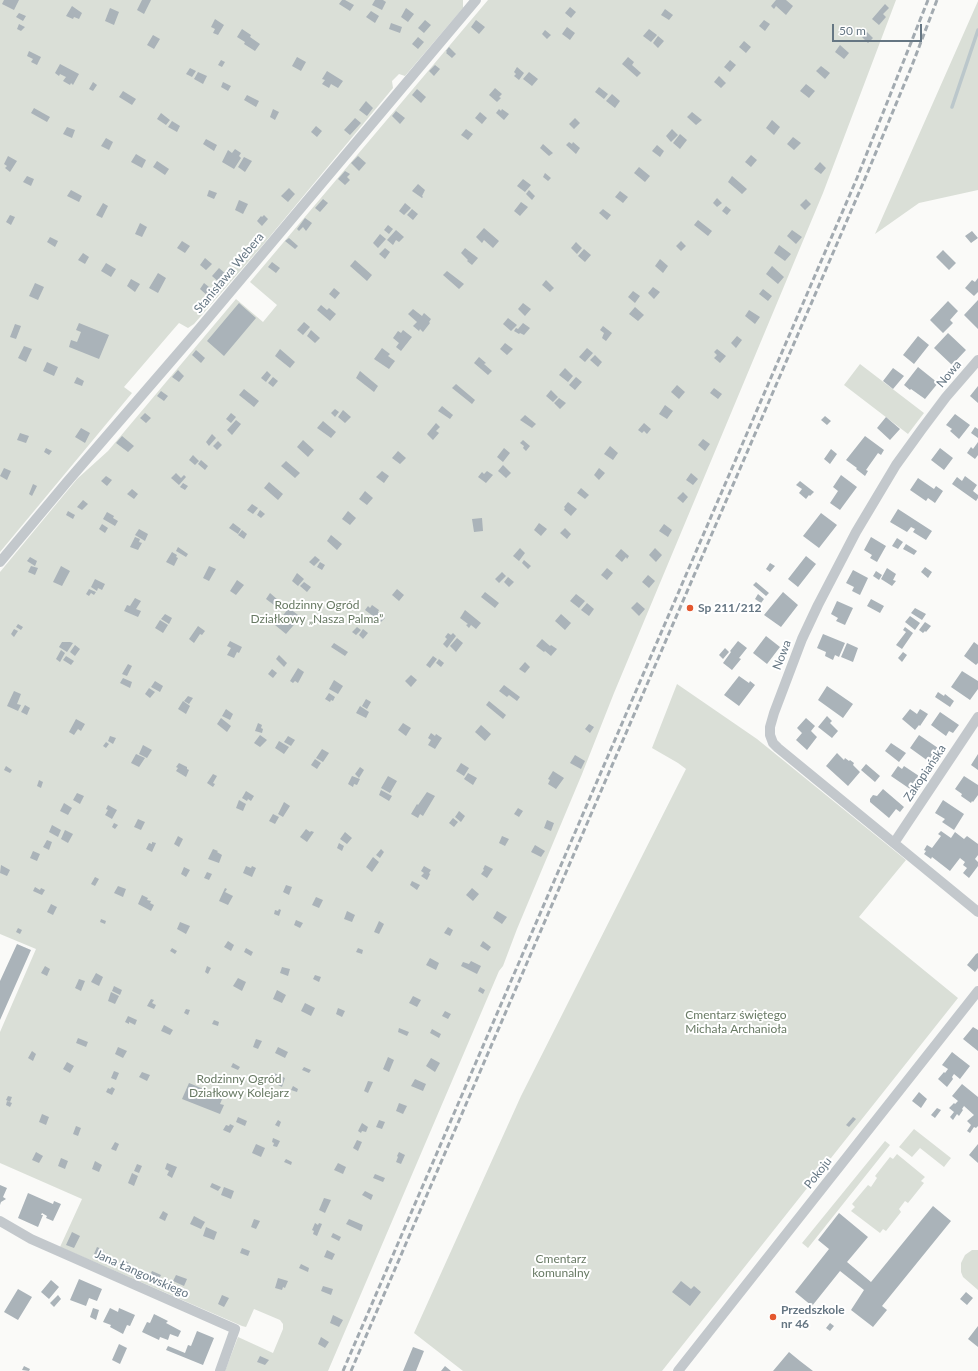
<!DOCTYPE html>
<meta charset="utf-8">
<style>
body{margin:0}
#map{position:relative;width:978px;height:1371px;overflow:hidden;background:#fafaf8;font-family:Lato,sans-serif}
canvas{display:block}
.scale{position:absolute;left:832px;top:24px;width:90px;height:18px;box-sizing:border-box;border:2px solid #657683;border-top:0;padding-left:5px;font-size:12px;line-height:14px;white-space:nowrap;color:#657683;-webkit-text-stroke:3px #fff;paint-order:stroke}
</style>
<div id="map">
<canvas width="978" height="1371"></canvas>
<div class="scale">50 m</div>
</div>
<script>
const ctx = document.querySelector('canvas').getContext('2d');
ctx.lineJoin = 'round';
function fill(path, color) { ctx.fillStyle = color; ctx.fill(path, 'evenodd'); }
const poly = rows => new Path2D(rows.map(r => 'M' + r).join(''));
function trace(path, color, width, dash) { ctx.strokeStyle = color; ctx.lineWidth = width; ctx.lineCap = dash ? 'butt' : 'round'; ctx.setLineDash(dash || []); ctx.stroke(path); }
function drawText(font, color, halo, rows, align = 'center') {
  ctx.font = font + ' Lato,sans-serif'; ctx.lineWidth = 4; ctx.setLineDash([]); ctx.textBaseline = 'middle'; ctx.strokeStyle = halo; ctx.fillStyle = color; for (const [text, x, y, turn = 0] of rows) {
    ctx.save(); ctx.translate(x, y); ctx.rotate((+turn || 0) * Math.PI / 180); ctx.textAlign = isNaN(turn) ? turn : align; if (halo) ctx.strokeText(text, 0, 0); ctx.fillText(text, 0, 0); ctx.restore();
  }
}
fill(poly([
 [0,0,463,0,463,8,405,76,399,74,392,81,393,88,262,246,194,324,188,328,179,323,172,331,124,387,132,393,0,552],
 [488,0,896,0,823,193,614,693,582,774,517,929,503,966,499,971,328,1371,225,1371,238,1337,273,1353,283,1329,283,1324,280,1320,254,1309,246,1327,242,1326,60,1247,82,1199,0,1163,0,1032,36,949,0,934,0,572,77,479,108,451,236,299,263,322,277,305,250,282],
 [978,1,978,190,919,203,875,234],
 [860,364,924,413,908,434,844,385],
 [677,684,757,739,906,860,859,917,958,998,662,1371,463,1371,414,1333,521,1096,686,769,678,763,652,748],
 [914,1129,951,1158,944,1167,920,1148,912,1157,899,1147],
 [885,1141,890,1145,808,1248,802,1243],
 [897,1154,925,1177,921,1181,924,1183,908,1203,905,1201,899,1209,901,1212,886,1231,883,1229,880,1233,851,1211,855,1207,852,1204,868,1185,871,1187,877,1178,875,1176,890,1157,893,1159],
 [972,1250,978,1250,978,1290,963,1277,961,1272,961,1263,965,1255]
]), '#dadfd7');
trace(poly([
 [952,107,978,30]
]), '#bbc7cb', 3.5);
fill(poly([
 [4,0,19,0,14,10,2,4],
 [142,0,151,0,144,14,137,10],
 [342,0,345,0,354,5,350,11,339,4],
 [375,0,383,0,386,2,382,10,372,5],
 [776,0,786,0,793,6,786,15,776,6,774,9,771,6],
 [885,4,889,8,883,14,886,17,879,25,872,19],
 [72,6,82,13,79,19,74,17,73,19,66,16],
 [570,7,576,12,571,18,565,13],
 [110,8,119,12,114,25,105,21],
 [406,8,414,14,408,22,401,17],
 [665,9,673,15,669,20,661,15],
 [371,11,379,16,375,23,366,17],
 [19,13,26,16,23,21,16,17],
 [215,19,224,25,218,35,213,33,215,29,211,27],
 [425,20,431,25,424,33,418,28],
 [476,20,485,27,479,34,471,27],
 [764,20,770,24,765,31,759,26],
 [391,23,402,27,400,33,389,29],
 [19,24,25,27,21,31,17,29],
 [567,27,575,33,570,40,562,34],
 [242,29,251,35,250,37,260,44,255,51,244,44,245,42,237,37],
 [649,29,657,35,651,42,643,36],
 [545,30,551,35,547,39,542,34],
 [867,32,873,38,868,43,862,37],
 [153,35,160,39,154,49,147,45],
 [658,36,664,41,658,48,653,43],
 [418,37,424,42,418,49,412,44],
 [744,41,751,47,746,53,739,47],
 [840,45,849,53,844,59,835,52],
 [449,47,456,54,452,58,446,53,447,52,446,51],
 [29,51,41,57,37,65,31,62,33,59,27,56],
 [297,57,306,62,301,71,292,66],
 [628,57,634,62,632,65,641,73,637,77,622,64],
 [221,60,225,62,222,67,218,65],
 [730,60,736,65,730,72,724,67],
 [60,64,79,74,73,85,71,83,70,85,63,81,66,77,60,74,59,76,55,73],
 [435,65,440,69,434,76,429,71],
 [821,66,830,73,825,79,816,71],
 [517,67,524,73,519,80,514,76,516,74,514,72],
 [190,68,196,71,192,77,186,74],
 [327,71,343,81,338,88,331,84,329,88,322,84,325,80,322,79],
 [198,72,207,76,203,84,194,79],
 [529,72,538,79,532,86,523,79],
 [719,76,726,83,721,88,714,82],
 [93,82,97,85,93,91,89,89],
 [223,82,231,86,228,91,221,87],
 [806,84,815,91,809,98,800,91],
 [599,87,608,94,604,99,595,92],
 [495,88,502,94,499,97,501,98,497,102,489,95],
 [417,89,426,97,421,103,412,95],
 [123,91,136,99,132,105,119,97],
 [612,94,620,101,615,108,606,101],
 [247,95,259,101,256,107,244,100],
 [366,101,373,108,367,116,359,110],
 [34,108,50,117,47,122,31,113],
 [273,109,279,112,275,120,270,117],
 [499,109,501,111,502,109,509,114,504,120,496,113],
 [396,111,405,118,400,124,392,116],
 [480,112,487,118,482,124,475,118],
 [692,112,702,120,696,125,687,117],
 [161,113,170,120,166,125,157,119],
 [355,118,361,123,350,135,344,130],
 [575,118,580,123,574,129,569,124],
 [772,120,780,127,774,135,766,128],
 [172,121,180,126,177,132,168,127],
 [316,126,322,131,317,137,311,132],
 [67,127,75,130,72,138,63,134],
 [466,129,473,134,468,140,461,135],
 [672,129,678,135,671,142,666,136],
 [680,134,687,140,680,149,673,143],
 [793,137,801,143,794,150,787,144],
 [106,138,113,142,109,150,101,146],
 [206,139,217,145,214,151,203,144],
 [569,142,572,144,573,142,580,148,576,154,566,145],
 [543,144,553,153,549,156,540,148],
 [657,145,664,151,660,157,652,151],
 [235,149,241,153,239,156,241,158,234,169,222,162,228,150,232,153],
 [136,154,146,160,142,168,131,162],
 [751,155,757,160,751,167,745,162],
 [8,156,17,161,10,172,5,168,7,166,4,164],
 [358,156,366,163,359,171,351,163],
 [244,157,252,161,245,172,238,167],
 [157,161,169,169,165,175,153,167],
 [820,162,826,168,821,174,814,169],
 [639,167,650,176,645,182,634,173],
 [345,171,350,174,347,177,350,180,345,185,338,179],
 [545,173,551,178,548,181,543,177],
 [27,176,34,179,31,186,23,182],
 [732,176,747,189,742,194,728,182],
 [523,179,531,185,525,192,517,186],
 [418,184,425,190,422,196,423,197,422,198,412,191],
 [289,188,295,194,288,202,281,196],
 [71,190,82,196,79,202,67,196],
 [209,190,217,193,214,199,207,196],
 [529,190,535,196,532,200,526,194],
 [620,191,628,197,623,203,615,197],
 [717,198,722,203,717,207,713,203],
 [323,199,328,203,320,212,315,208],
 [806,199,811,204,805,210,800,205],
 [239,200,248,204,243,214,235,210],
 [521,202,528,207,520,216,514,211],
 [103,203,108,206,102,218,96,215],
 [405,203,411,208,404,215,399,211],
 [726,206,731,210,727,215,722,211],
 [412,209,418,214,413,220,407,215],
 [603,209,611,215,607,220,599,213],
 [10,215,15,217,11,225,6,222],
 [264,215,268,219,262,226,257,221,261,216,262,217],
 [305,218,312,223,306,231,303,227,299,231,297,229],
 [698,220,712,231,708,236,694,225],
 [140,223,147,227,142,237,135,234],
 [388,225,393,229,389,234,384,230],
 [484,228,499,241,493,248,484,240,482,243,476,237],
 [396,230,404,237,399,242,396,240,393,245,387,240],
 [792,230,802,237,796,244,787,236],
 [972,231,978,238,971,243,965,236],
 [380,234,386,239,378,248,373,243],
 [50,237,58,241,55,247,47,242],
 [289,238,298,246,295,249,285,241],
 [182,241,190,246,185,253,177,248],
 [681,241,686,246,681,251,676,246],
 [576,242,582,248,577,254,571,248],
 [779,245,791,254,785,261,774,253],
 [385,248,390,252,385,259,379,254],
 [465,248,478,258,472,265,467,261,468,260,461,253],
 [584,249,591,255,585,262,578,256],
 [943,250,956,263,949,270,936,257],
 [83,253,89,257,85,264,78,260],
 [205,258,212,264,206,270,200,265],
 [660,259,668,266,663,273,655,266],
 [355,260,372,275,367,281,350,266],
 [272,262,280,268,276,273,268,267],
 [106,263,116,269,111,277,101,271],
 [772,266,784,277,778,284,766,274],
 [219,268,228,276,221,284,212,276],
 [447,271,464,284,459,289,443,275],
 [158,273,166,278,158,293,149,288],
 [978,278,978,292,974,296,965,288,972,280,975,282],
 [131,279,140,284,135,292,127,286],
 [546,280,554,288,550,292,542,285],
 [35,283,44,287,38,300,29,296],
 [204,283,214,291,209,297,200,289],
 [653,287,660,292,654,299,648,293],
 [334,288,340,293,335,299,329,294],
 [763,289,772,296,768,301,759,294],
 [633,291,640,296,635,303,628,297],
 [978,300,978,329,964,315],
 [948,301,958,311,950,320,953,323,943,333,930,320],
 [239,303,256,318,224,356,207,341],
 [523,303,531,309,525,316,518,309],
 [321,305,327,310,329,308,336,314,330,321,317,310],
 [635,307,644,315,638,321,629,314],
 [413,309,422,316,424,313,431,319,429,322,430,323,423,332,420,329,419,331,413,326,417,322,408,314],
 [749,310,760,317,755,324,745,316],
 [508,318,517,325,511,331,503,324],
 [304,322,310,327,303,335,297,330],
 [79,323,109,335,99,359,69,347,71,340,77,342,81,332,76,330],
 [523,323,530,328,524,335,520,333,519,334,514,331,516,328,518,329],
 [15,324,21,326,16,339,10,337],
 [603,326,612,333,606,341,602,338,604,333,600,330],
 [311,330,320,338,315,343,307,336],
 [403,330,412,337,401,351,396,347,399,343,393,338,398,331,401,333],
 [948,333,966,350,952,365,934,348],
 [737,336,742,340,736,348,731,343],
 [918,336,929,345,914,364,903,355],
 [505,343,513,349,507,355,500,349],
 [24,346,32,349,26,362,18,358],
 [382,348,390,354,388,356,395,361,389,369,374,359],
 [587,348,593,353,585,362,579,357],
 [280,349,295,362,290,368,275,356],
 [717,349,726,356,720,363,714,358,717,355,714,352],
 [196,350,205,358,201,363,192,355],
 [595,355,602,362,598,367,590,360],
 [479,357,486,363,484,364,492,371,488,375,474,363],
 [47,362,58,367,54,376,43,371],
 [918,367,938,383,925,399,911,389,910,390,904,385],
 [565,368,573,376,568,382,559,375],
 [893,368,904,376,893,389,883,381],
 [178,370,184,376,179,382,172,377],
 [267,371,271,375,266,382,261,378],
 [360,371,378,386,374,392,356,378],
 [77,377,84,381,82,386,74,383],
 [273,377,278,381,273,387,268,383],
 [576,377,582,382,575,390,569,385],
 [456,384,475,400,472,404,452,388],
 [677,385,685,392,679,399,671,392],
 [978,386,978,403,970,396],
 [714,388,722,394,718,399,710,393],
 [244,389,259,401,254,407,239,395],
 [551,390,558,397,553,402,546,396],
 [161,391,168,396,164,401,157,396],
 [559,398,566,403,560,409,554,403],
 [665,405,673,411,667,419,659,414],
 [442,406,453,415,450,419,438,411],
 [335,409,339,412,335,417,331,413],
 [343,410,351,417,345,423,338,417],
 [145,413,151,418,146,423,140,418],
 [231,413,236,417,231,423,226,419],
 [955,414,970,425,959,439,950,431,952,429,946,425],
 [525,415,536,424,532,428,520,420],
 [825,416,831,421,827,425,821,420],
 [886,417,900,429,890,440,877,428],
 [236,420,241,424,232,435,227,430],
 [323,421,336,432,331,438,317,428],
 [436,423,440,427,436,431,439,433,433,440,427,434],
 [644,423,651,429,647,434,644,431,642,433,638,430],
 [975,427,978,429,978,438,971,433],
 [81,428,90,433,85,443,75,437],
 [20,433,29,436,26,443,17,440],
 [212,434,216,438,209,446,206,442],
 [122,436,134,446,128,452,116,443],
 [865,436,884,450,881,455,878,453,866,470,868,471,865,476,856,469,857,468,846,460],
 [703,439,710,444,705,451,698,445],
 [303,440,314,450,308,457,297,447],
 [523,440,530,446,526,451,523,448,524,446,520,443],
 [218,441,222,445,217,450,213,446],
 [978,442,978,455,975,459,967,453,971,447,973,449],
 [610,446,618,453,613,460,604,454],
 [46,448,52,451,49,455,44,452],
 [504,448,510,453,503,462,497,457],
 [940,448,953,458,944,470,931,460],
 [831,449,837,454,830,464,824,459],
 [398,451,406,458,400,464,392,458],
 [193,455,199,461,195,465,189,460],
 [201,460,208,466,205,470,198,464],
 [286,461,300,473,295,478,281,466],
 [503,465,511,473,506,478,498,471],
 [4,468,11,471,7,480,0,476],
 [599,468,605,473,599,480,594,475],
 [382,471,389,476,384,483,376,477],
 [487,471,493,475,486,483,478,477,482,472,484,474],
 [176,473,181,478,184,475,186,477,179,485,171,478],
 [691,473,698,479,693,485,686,480],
 [841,475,857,487,840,510,830,503,838,491,833,487],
 [106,476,112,480,107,486,101,481],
 [965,476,977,485,973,491,978,495,978,498,976,501,952,484,957,477,962,481],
 [918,478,934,489,936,486,943,491,935,503,928,498,926,501,910,490],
 [800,481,814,492,810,496,809,495,806,499,799,493,802,489,796,485],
 [269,482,283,494,278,500,264,488],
 [183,483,188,486,185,490,180,487],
 [33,484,37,486,32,496,29,494],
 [581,488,589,495,585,499,577,493],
 [132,489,138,494,134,499,127,494],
 [365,491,373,498,367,505,359,499],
 [683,492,688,497,683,503,677,498],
 [83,500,88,504,82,510,77,507],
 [568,502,577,509,571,516,564,510,565,508,564,507],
 [252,504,258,508,253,514,247,510],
 [898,509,932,531,926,540,913,532,915,529,911,527,907,532,890,522],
 [260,510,265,514,261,518,257,515],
 [68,511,75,515,73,519,66,515],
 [348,511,356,518,350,525,342,519],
 [107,512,114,516,113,518,118,521,115,526,103,519],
 [821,513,837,525,819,548,803,536],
 [482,518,483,531,474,532,472,519],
 [233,523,241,529,238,534,229,528],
 [539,523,547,529,541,536,534,530],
 [102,524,108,528,105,533,99,529],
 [664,524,672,530,668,537,659,531],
 [565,528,571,534,567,539,560,533],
 [139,529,148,534,145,541,135,535],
 [242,530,247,534,244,539,238,535],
 [331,535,342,544,337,550,327,541],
 [135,537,140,539,139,542,142,543,138,550,130,547],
 [871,537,886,546,877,562,870,558,872,555,864,550],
 [897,538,903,542,898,549,892,546],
 [906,544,917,551,914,555,903,549],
 [178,547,188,554,186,557,176,551],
 [520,548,525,553,519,561,513,556],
 [655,548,662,555,656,562,649,555],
 [621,549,629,556,627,559,626,557,622,562,615,556],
 [172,552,177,555,176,557,178,558,174,566,166,562],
 [315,556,320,560,314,566,309,562],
 [806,556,816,564,798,587,788,579],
 [30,557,37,561,35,566,27,561],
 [524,560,531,566,528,569,522,563],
 [320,562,325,565,322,570,317,567],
 [770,563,775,566,770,572,766,569],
 [31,566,38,568,35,575,28,572],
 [61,566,70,571,62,586,53,582],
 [209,566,216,569,209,581,203,578],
 [925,567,932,572,928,578,921,572],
 [607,568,613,573,607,580,601,575],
 [887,568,896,574,893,580,896,581,892,586,881,579],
 [853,570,868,578,860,595,852,591,854,587,846,583],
 [876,571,882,575,879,580,873,576],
 [502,572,506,576,499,583,495,579],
 [297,573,304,579,298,586,292,581],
 [648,575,655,581,649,588,642,582],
 [508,577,514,582,509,587,504,582],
 [95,579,105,584,102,590,98,588,97,591,91,587],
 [237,580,244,585,236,595,230,591],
 [304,582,311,587,307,592,300,586],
 [756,582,769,593,766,596,753,585],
 [89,589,96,592,94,595,91,593,89,596,86,594],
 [397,589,404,595,399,601,392,595],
 [485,592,499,603,495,608,481,597],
 [783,592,798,605,781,627,764,615],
 [270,593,278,600,274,605,266,599],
 [576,594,585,601,579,608,570,601],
 [758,594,764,599,761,603,755,599],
 [135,598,141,601,136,609,141,611,138,617,124,611,127,605,130,606],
 [871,599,884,606,880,613,867,606],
 [837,601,853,608,845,625,836,621,838,618,831,614],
 [637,602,645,609,639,616,631,608],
 [587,603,594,609,589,616,581,610],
 [689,604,694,606,691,612,687,610],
 [372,605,379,610,378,612,385,618,381,622,365,610,368,606,370,608],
 [289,608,298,615,296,617,299,619,286,634,275,625],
 [915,608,926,614,922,620,911,613],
 [465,610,481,623,476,629,471,625,469,628,466,625,468,624,460,618],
 [165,614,172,618,169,624,161,619],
 [561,614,571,623,565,630,555,621],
 [910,616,920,623,915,630,905,622],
 [160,620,168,625,163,633,155,628],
 [925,622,931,626,926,632,925,631,923,633,919,630],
 [18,624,23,627,21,630,16,627],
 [198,626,205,631,202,635,200,634,194,643,189,639],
 [357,627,361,630,356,635,352,632],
 [905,627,913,633,902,649,896,645,906,632,903,630],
 [14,629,18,631,14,637,11,634],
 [363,629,368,633,363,639,359,635],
 [448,633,451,635,453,633,456,636,447,648,443,644,447,639,445,637],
 [823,634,845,643,839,657,835,655,833,660,825,656,826,652,817,648],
 [766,636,780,647,767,664,753,653],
 [457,638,463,643,456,652,450,646],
 [542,639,550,646,551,645,557,649,551,656,545,651,544,652,536,646],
 [230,641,242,647,239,653,237,652,234,658,227,655,231,648,227,646],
 [738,641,747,648,739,658,741,659,732,670,723,663,731,652,730,651],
 [62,642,70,642,73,643,67,652,59,647],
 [974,642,978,645,978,663,976,665,964,656],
 [334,643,348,652,345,656,331,647],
 [847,643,858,648,853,662,841,657],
 [75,645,80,649,75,656,70,652],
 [725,648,729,652,723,659,719,655],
 [61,650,65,653,60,662,56,659],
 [903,652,907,655,902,662,898,658],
 [279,655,287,663,284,667,276,659],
 [66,656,74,661,71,665,63,660],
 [433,656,437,659,430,668,426,665],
 [439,659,444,663,441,667,436,663],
 [525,662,530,667,525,673,519,669],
 [128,664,132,666,127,676,122,674],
 [298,668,304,672,298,683,295,681,293,683,290,681],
 [272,669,277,673,273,678,268,674],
 [962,671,978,681,978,689,970,700,951,687],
 [411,675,417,680,411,687,405,681],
 [739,676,749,683,750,681,755,685,739,706,724,695],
 [123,678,132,682,130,688,120,683],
 [334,680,343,686,338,694,329,689],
 [155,681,163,686,160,692,151,687],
 [504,685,520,697,517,701,509,695,507,697,499,691],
 [827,686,853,704,843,718,818,700],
 [149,688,155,692,150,698,145,694],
 [14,691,21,694,17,704,21,705,18,711,7,706],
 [938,692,944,696,945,694,954,701,950,707,935,697],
 [329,693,335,697,333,701,331,700,330,702,325,699],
 [188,696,193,698,189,704,184,701],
 [366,699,371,702,367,709,362,706],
 [183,701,190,706,186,714,178,709],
 [489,701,506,715,503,719,486,705],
 [25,705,30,708,27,715,21,712],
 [360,706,369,712,366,718,356,713],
 [226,709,233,714,230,720,222,716],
 [910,709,917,714,920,709,928,714,920,726,919,725,915,730,902,719],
 [940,712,959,725,953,733,949,731,946,736,931,725],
 [827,716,832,721,830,723,838,731,832,738,818,727],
 [221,718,231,726,227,732,217,724],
 [806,718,815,726,811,731,817,737,807,750,796,740,802,733,797,728],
 [76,719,85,724,81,731,78,729,74,735,69,732],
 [258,723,262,725,261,728,263,729,262,733,255,731],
 [403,723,411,728,406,736,398,730],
 [589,724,594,727,590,733,585,729],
 [481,725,491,734,485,741,475,732],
 [431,733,435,736,436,734,442,738,435,749,428,745,431,740,428,738],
 [260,735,267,740,260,747,254,743],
 [919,735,938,748,928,761,910,748],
 [110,736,116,738,113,744,108,741],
 [288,736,295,740,291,746,284,742],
 [279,741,289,747,284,754,275,748],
 [106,742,109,744,106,748,103,746],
 [891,743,906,753,899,762,885,751],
 [143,745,152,750,147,758,139,754],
 [322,749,329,753,323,762,316,758],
 [837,753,844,760,845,758,849,761,850,760,854,763,853,765,860,772,848,786,826,766],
 [136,754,145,758,139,767,131,763],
 [978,754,978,770,971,765],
 [575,755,585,761,581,769,570,763],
 [315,759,321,763,317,769,311,765],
 [179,763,187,767,187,769,189,770,186,777,176,771,178,768,176,767],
 [461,763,469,768,464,776,456,771],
 [866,764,880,776,875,782,861,770],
 [6,766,12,770,10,773,4,770],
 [898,766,902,769,904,766,922,778,918,785,914,783,910,789,891,776],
 [360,767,364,770,359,778,355,774],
 [553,771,564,778,556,789,548,784,550,780,548,779],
 [468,773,477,778,473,785,464,779],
 [213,774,217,776,213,783,215,784,213,787,207,783],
 [352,776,360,779,357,785,354,784,353,787,348,784],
 [388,776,397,781,390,793,381,788],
 [964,776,978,785,978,795,973,802,972,801,971,803,961,796,962,794,955,789],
 [39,780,43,782,41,788,37,786],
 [883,789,904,807,900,812,896,809,889,818,870,802,870,799,873,795,877,796],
 [381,790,392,796,389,801,379,795],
 [246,791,254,796,251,801,248,799,247,801,242,798],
 [427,792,435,796,423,816,420,814,418,818,411,814,417,804,418,805],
 [77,793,84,796,80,804,73,800],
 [239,800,246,804,243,811,236,808],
 [943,800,964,814,954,830,942,822,945,819,935,813],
 [284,802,290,806,283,817,278,814],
 [64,803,72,808,68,815,60,811],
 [108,805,117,810,112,819,105,815,108,810,106,809],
 [518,808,523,811,519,817,514,814],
 [459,811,465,816,461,822,455,817],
 [273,814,279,817,275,824,269,821],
 [453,818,458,822,454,827,449,823],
 [138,819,145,822,141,830,134,827],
 [547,820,554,823,551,831,544,828],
 [114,823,118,825,115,829,112,827],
 [52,825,61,830,58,837,49,832],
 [306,829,310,832,311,831,314,832,307,842,300,837],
 [65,830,73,834,68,843,61,839],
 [941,831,951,838,955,832,964,839,967,836,978,844,978,855,975,859,978,862,978,866,969,878,963,873,967,868,963,865,965,862,960,858,950,871,932,857,931,859,924,854,926,851,924,850,927,845,932,848,941,836,938,834],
 [345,832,352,838,347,844,340,839],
 [178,836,183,839,179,847,174,844],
 [502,836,509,839,505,846,499,843],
 [47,840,52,842,49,850,43,847],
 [152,842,156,843,152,852,146,849,149,843,152,844],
 [339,843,344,846,342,851,337,848],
 [535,845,545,851,541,857,531,852],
 [213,849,218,851,217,852,222,855,219,863,208,859],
 [381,849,384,852,380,858,376,855],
 [33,851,40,854,37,861,30,858],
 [373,857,379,862,372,872,366,867],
 [1,865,10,870,7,876,0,873],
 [485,865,493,869,487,878,481,874,484,870,483,869],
 [246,866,251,868,252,866,256,868,252,877,243,873],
 [424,866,431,870,429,873,430,874,427,880,421,876,424,873,421,871],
 [184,867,190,870,186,877,181,874],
 [207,872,212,874,209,880,204,878],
 [95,877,99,879,95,886,91,884],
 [412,881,420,885,417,890,410,885],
 [286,885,292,887,289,895,283,892],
 [118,886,126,889,123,897,114,893],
 [35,887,40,890,41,888,45,890,42,895,33,891],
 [225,888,227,889,225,892,233,896,228,905,219,901],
 [472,888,479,894,473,901,466,895],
 [142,895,148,898,147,900,151,901,150,903,154,905,151,911,138,904],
 [316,897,323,900,319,908,312,905],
 [51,904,57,907,53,915,47,912],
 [279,909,281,910,279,916,274,914,275,910,278,911],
 [347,911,355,915,352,922,344,919],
 [497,911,507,917,502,924,493,918],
 [101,919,106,921,105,924,100,922],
 [296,920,303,923,300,928,294,925],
 [379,921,384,924,379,934,374,932],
 [180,922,190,926,186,934,177,929],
 [448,927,453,930,450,936,444,933],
 [18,928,22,930,20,934,16,932],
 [228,941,234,945,231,951,224,947],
 [483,941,491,947,488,951,480,946],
 [17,944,31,950,0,1020,0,981],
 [172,948,177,951,175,954,170,951],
 [246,948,253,952,251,956,244,952],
 [358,948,363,950,362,954,356,952],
 [978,953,978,968,975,972,967,965,976,954],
 [430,958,439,963,436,970,426,965],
 [471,961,481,966,477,974,461,966,463,962,469,964],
 [45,966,50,969,47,976,41,973],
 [207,966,211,968,208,974,205,972],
 [282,967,290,969,288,976,280,973],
 [96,973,103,977,99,986,91,982],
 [315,975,321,977,319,982,313,979],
 [238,978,246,982,242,991,233,986],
 [79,979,85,981,81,991,75,988],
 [114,986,122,990,120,995,112,991],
 [480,987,485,990,483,994,478,991],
 [277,990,286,995,282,1003,273,999],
 [111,992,119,996,115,1004,108,1001],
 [413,996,421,1000,417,1007,409,1003],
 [151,999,154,1000,152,1003,156,1005,154,1009,147,1006],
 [305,1003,315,1008,311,1016,301,1011],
 [338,1008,345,1011,342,1017,336,1014],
 [186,1009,190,1010,188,1015,184,1013],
 [445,1011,451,1014,448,1019,442,1016],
 [128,1016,137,1020,135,1025,129,1022,129,1024,125,1022],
 [214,1020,219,1022,218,1026,212,1024],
 [164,1025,173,1030,170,1035,161,1031],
 [973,1027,978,1030,978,1051,963,1039],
 [399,1028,409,1032,407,1036,398,1032],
 [432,1029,441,1034,439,1038,430,1033],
 [78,1038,88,1042,86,1047,76,1043],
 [256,1039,262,1041,258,1049,253,1047],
 [118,1047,127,1051,123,1058,115,1054],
 [278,1047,288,1052,285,1058,275,1053],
 [32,1051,36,1054,33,1061,28,1058],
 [952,1052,970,1066,960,1079,954,1074,952,1077,953,1079,947,1087,938,1079,944,1072,945,1073,948,1069,942,1065],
 [388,1057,394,1060,389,1072,383,1069],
 [431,1058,440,1063,435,1072,426,1066],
 [67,1062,74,1066,70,1073,63,1069],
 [233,1063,240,1067,238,1070,231,1067],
 [304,1067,311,1070,309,1073,302,1070],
 [114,1071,119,1073,116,1080,111,1078],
 [142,1072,150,1075,147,1081,139,1077],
 [274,1073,285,1078,282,1087,274,1083,275,1081,271,1079],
 [415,1079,426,1084,423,1091,411,1086],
 [368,1081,373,1082,368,1093,364,1091],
 [189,1083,223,1097,220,1104,224,1105,220,1114,182,1099],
 [962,1084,978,1097,978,1126,976,1128,974,1127,970,1133,967,1131,971,1125,967,1121,974,1115,964,1106,962,1109,963,1110,959,1116,957,1114,953,1120,950,1117,954,1112,949,1108,954,1103,955,1104,958,1101,952,1096],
 [293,1086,298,1089,297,1092,291,1090],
 [112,1087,115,1089,112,1095,106,1092,108,1088,110,1089],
 [919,1092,927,1099,921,1108,912,1101],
 [8,1096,12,1097,10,1102,6,1100],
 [7,1101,12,1103,10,1107,6,1105],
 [399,1103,407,1106,403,1114,396,1111],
 [937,1108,941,1110,935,1118,931,1115],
 [42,1114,49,1117,46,1125,39,1122],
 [238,1117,247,1121,245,1126,236,1122],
 [853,1117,856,1119,849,1127,846,1125],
 [278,1120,281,1122,279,1127,275,1125],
 [379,1120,385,1122,382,1129,376,1127],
 [362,1123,368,1127,366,1132,362,1131,361,1133,358,1131],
 [230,1124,234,1126,230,1133,223,1130,226,1125,229,1126],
 [76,1126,81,1128,78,1136,73,1134],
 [273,1138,280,1141,277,1147,273,1146,274,1143,272,1142],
 [357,1140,362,1142,358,1151,353,1148],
 [115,1142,119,1144,116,1151,111,1149],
 [256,1144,265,1148,261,1157,252,1153],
 [978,1144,978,1163,969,1155],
 [36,1152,43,1156,39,1163,32,1160],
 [399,1152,405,1155,401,1164,396,1162,398,1157,397,1156],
 [61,1158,68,1161,65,1169,58,1166],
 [286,1159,292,1162,291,1165,284,1162],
 [95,1161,102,1165,99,1172,92,1169],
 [167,1163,177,1167,172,1178,167,1175,169,1171,165,1169],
 [338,1163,346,1167,343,1174,334,1170],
 [137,1164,142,1166,139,1173,134,1171],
 [132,1173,138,1176,134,1186,128,1183],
 [375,1174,385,1178,383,1182,373,1178],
 [212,1183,221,1187,218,1191,210,1187],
 [0,1185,7,1188,3,1197,6,1199,1,1202,0,1205],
 [224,1187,234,1191,231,1199,221,1195],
 [365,1191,373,1195,371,1200,362,1195],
 [28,1193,53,1204,54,1201,61,1204,53,1221,46,1218,47,1216,42,1213,41,1215,43,1215,38,1227,18,1218],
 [324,1198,331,1200,325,1213,319,1210],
 [933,1206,951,1221,882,1306,887,1310,873,1327,851,1310,864,1290,840,1271,812,1306,795,1292,829,1249,818,1240,839,1213,868,1237,847,1262,871,1282],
 [163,1211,168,1214,165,1221,159,1218],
 [194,1216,205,1222,201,1229,190,1224],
 [254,1219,260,1221,256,1229,251,1227],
 [349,1219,363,1225,361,1231,346,1224],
 [315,1223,318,1225,319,1223,322,1224,317,1236,313,1234,314,1231,312,1230],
 [206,1227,217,1232,214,1240,203,1236],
 [72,1232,80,1236,74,1248,66,1245],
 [333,1233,341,1237,339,1241,331,1237],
 [97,1247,104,1250,101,1257,94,1254],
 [242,1248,250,1251,248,1256,240,1253],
 [327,1250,335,1254,332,1260,324,1257],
 [122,1259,129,1263,125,1270,118,1267],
 [301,1264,309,1268,308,1272,299,1268],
 [152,1271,161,1275,157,1283,148,1279],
 [176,1275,187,1279,184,1286,173,1281],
 [278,1278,288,1281,285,1288,283,1287,282,1290,275,1288],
 [79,1279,102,1289,97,1301,89,1298,86,1306,70,1300],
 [51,1280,59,1287,49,1299,41,1292],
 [681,1281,691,1289,694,1286,701,1292,690,1306,672,1292],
 [323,1286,333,1289,331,1295,321,1291],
 [18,1289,32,1297,18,1320,4,1312],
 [966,1292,973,1298,967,1305,960,1299],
 [58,1295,61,1299,54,1307,50,1303],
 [222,1295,229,1298,224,1307,218,1304],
 [93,1308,99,1310,96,1320,90,1317],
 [110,1308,118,1312,119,1308,135,1315,130,1326,127,1325,123,1334,110,1327,111,1325,103,1322],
 [154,1314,168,1321,166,1323,181,1331,178,1337,170,1334,168,1340,160,1337,159,1340,142,1332,147,1322,150,1323],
 [333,1315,343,1320,339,1327,330,1323],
 [830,1323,834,1326,830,1331,826,1328],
 [978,1326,978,1347,968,1339],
 [197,1331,214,1338,203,1365,166,1350,168,1346,185,1353,188,1345,191,1346],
 [321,1337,329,1342,325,1348,318,1344],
 [119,1344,127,1348,120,1364,112,1360],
 [413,1347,424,1351,416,1371,403,1371],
 [789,1352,800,1361,813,1371,773,1371],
 [260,1356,269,1360,265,1365,257,1362],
 [24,1366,30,1369,29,1371,22,1370],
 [445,1366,451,1371,441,1371]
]), '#aab3b9');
trace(poly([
 [978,360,946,397,922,429,896,465,856,532,818,605,802,639,774,713,770,727,770,735,773,743,778,748,978,912],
 [0,562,67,482,199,329,476,0],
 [894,843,978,717],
 [0,1221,31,1239,235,1329,220,1371],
 [678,1371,978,991]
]), '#c3c8cc', 10);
trace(poly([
 [343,1371,857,178,928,0],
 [351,1371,864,181,911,68,937,0]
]), '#a2aab0', 3, [6, 3]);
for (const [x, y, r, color] of [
 [690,608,4,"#e4572e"],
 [773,1317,4,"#e4572e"]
]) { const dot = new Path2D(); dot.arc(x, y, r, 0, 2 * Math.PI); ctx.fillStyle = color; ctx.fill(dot); trace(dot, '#fff', 1.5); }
drawText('12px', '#657683', '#fff', [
 ["Stanisława Webera",229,273,-50],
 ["Nowa",949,374,-50],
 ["Nowa",782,655,-69],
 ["Zakopiańska",925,773,-56],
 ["Pokoju",818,1173,-52],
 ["Jana Łangowskiego",142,1274,24]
]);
drawText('12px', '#687a64', '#fff', [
 ["Rodzinny Ogród",317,605],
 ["Działkowy „Nasza Palma”",317,619],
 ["Cmentarz świętego",736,1015],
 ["Michała Archanioła",736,1029],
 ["Rodzinny Ogród",239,1079],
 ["Działkowy Kolejarz",239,1093],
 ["Cmentarz",561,1259],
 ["komunalny",561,1273]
]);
drawText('bold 12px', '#657683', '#fff', [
 ["Sp 211/212",698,608],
 ["Przedszkole",781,1310],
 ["nr 46",781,1324]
], 'left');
</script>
